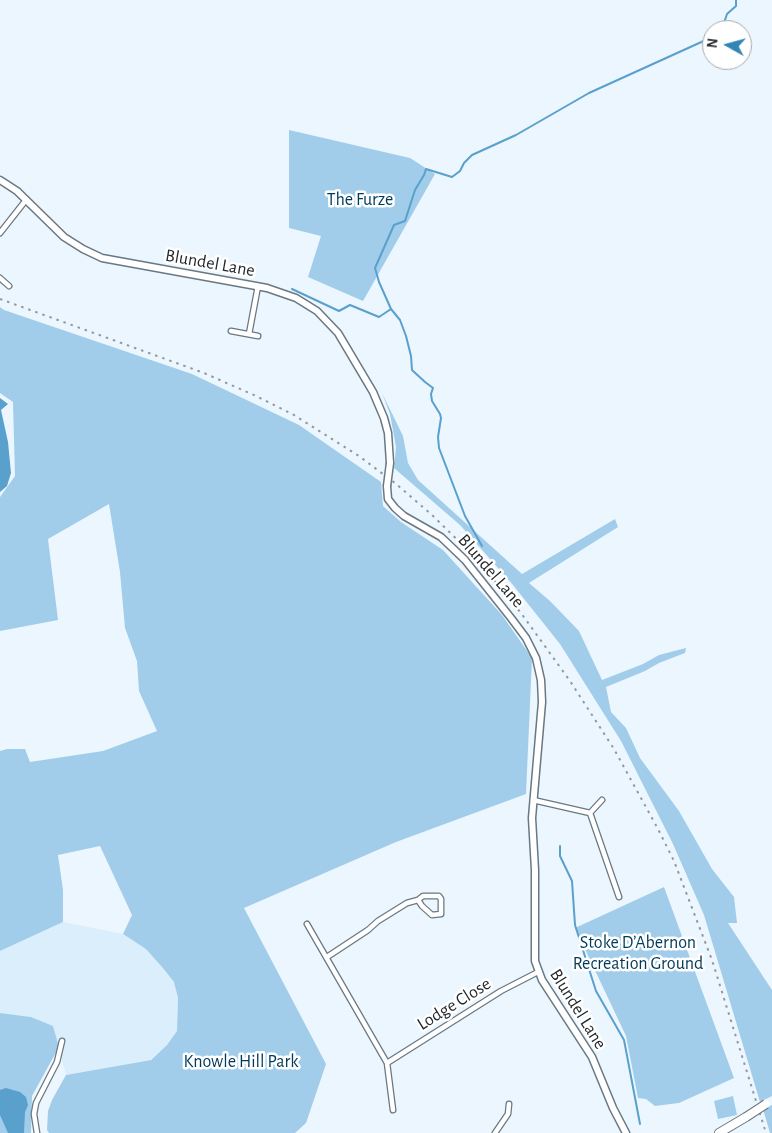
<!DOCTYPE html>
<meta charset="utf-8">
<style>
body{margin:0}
#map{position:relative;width:772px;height:1133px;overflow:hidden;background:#ecf6fe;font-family:"Alegreya Sans",sans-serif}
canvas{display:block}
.north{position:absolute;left:702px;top:20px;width:50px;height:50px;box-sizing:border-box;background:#fff;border:1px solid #a7a9ab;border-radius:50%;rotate:277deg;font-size:14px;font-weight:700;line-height:20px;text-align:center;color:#23292d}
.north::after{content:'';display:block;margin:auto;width:18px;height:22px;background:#3285b5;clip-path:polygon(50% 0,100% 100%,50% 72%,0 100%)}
</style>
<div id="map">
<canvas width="772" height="1133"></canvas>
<div class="north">N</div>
</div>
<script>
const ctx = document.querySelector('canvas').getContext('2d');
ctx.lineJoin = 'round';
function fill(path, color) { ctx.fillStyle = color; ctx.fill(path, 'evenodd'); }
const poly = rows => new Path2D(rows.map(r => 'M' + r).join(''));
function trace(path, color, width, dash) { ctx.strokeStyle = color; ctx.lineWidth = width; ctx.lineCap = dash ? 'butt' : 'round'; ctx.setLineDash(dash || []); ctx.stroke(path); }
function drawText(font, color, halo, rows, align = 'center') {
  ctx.font = font + ' "Alegreya Sans",sans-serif'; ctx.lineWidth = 5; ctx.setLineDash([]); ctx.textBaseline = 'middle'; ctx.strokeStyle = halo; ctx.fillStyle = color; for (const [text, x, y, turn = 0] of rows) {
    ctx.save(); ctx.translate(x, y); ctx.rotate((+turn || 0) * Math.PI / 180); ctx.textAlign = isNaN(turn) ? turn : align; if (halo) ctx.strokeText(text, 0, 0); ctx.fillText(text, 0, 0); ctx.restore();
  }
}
fill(poly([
 [63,922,123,934,147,949,174,982,178,998,177,1031,167,1045,150,1060,66,1075,53,1026,31,1017,0,1013,0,951]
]), '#dbeefc');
fill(poly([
 [289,130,410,158,435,174,363,301,308,277,321,236,289,228],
 [0,307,4,310,192,374,299,425,381,482,383,506,401,522,443,550,502,615,532,658,526,794,396,842,244,908,326,1064,306,1123,295,1133,49,1133,47,1130,48,1111,52,1100,66,1075,151,1060,167,1045,177,1031,178,998,174,982,162,967,146,949,123,934,132,915,100,846,58,855,63,890,63,922,0,951,0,751,7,749,25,749,30,762,103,751,157,731,139,691,137,661,125,628,120,572,109,504,48,539,58,620,0,631,0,497,15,476,13,402,0,393],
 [382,393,403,436,408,463,418,480,522,574,615,519,618,527,529,583,550,601,579,631,602,680,643,664,659,655,686,648,685,653,659,663,645,671,606,687,611,712,626,728,640,758,679,811,712,869,734,897,737,923,728,923,772,990,772,1096,760,1102,704,915,673,844,621,741,560,644,513,585,460,525,394,468,396,447,390,414],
 [664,887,734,1078,679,1103,655,1106,646,1099,638,1098,626,1036,575,928],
 [0,1013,31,1017,53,1026,59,1047,32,1096,31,1133,0,1133],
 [733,1096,737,1115,718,1119,714,1101],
 [772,1105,772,1133,770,1133,763,1109]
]), '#a1cdea');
fill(poly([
 [0,398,8,404,1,410,8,442,11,473,7,486,0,492],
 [6,1088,20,1092,26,1097,28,1105,25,1112,24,1133,8,1133,0,1115,0,1090]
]), '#59a0cd');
trace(poly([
 [725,30,725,20,727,14,736,6,736,0],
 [292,289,339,311,350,305,379,317,391,309],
 [482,546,465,516,439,448,438,437,441,418,440,414,432,401,431,394,433,388,425,382,412,370,411,356,406,336,400,320,391,309,379,282,375,268,394,225,405,221,415,190,424,175,426,169,452,177,460,171,464,163,472,155,516,135,589,93,708,39,712,39],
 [560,846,560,856,572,881,575,925,596,991,624,1040,640,1124]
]), '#59a0cd', 2);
const street = poly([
 [0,233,26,200],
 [0,278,9,286],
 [231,331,258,336],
 [249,334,258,286],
 [533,800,590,813,619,897],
 [590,813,602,800],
 [307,924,387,1063,393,1110],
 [327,957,368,930,378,921,407,903,418,900,422,906,432,915,441,914,441,899,439,896,423,896,418,900],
 [387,1063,501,991,538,972],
 [37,1133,34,1114,36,1103,57,1062,62,1041],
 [495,1133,508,1114,509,1104]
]);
const secondary = poly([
 [0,180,17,191,64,237,83,249,102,258,267,288,296,298,317,311,338,333,373,392,384,418,388,433,390,463],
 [387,486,388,499,395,508,404,516,441,537,465,560,511,618,526,638,536,658,541,680,542,702,532,818,535,870,535,961,542,980,592,1057,613,1108,626,1133]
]);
const primary = poly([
 [719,1133,746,1117]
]);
trace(street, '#697882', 7);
trace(secondary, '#697882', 9);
trace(primary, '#697882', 10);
trace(street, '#fff', 4.5);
trace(secondary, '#fff', 6);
trace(primary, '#fff', 8);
trace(poly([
 [0,299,204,373,256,396,294,415,359,456,395,483,432,515,475,557,521,613,570,681,614,749,658,829,674,861,712,960,766,1133]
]), '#91999f', 2, [2.5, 5]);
const secondaryBridge = poly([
 [387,486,390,463]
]);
const primaryBridge = poly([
 [746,1117,766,1104]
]);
trace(secondaryBridge, '#697882', 9, []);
trace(primaryBridge, '#697882', 10, []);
trace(secondaryBridge, '#fff', 6);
trace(primaryBridge, '#fff', 8);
drawText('18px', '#003b59', '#fff', [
 ["The Furze",360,200],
 ["Stoke D’Abernon",638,943],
 ["Recreation Ground",638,964],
 ["Knowle Hill Park",241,1062]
]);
drawText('18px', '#23292d', '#fff', [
 ["Blundel Lane",210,263,10],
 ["Blundel Lane",491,571,49],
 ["Lodge Close",454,1004,-32],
 ["Blundel Lane",578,1009,58]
]);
</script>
